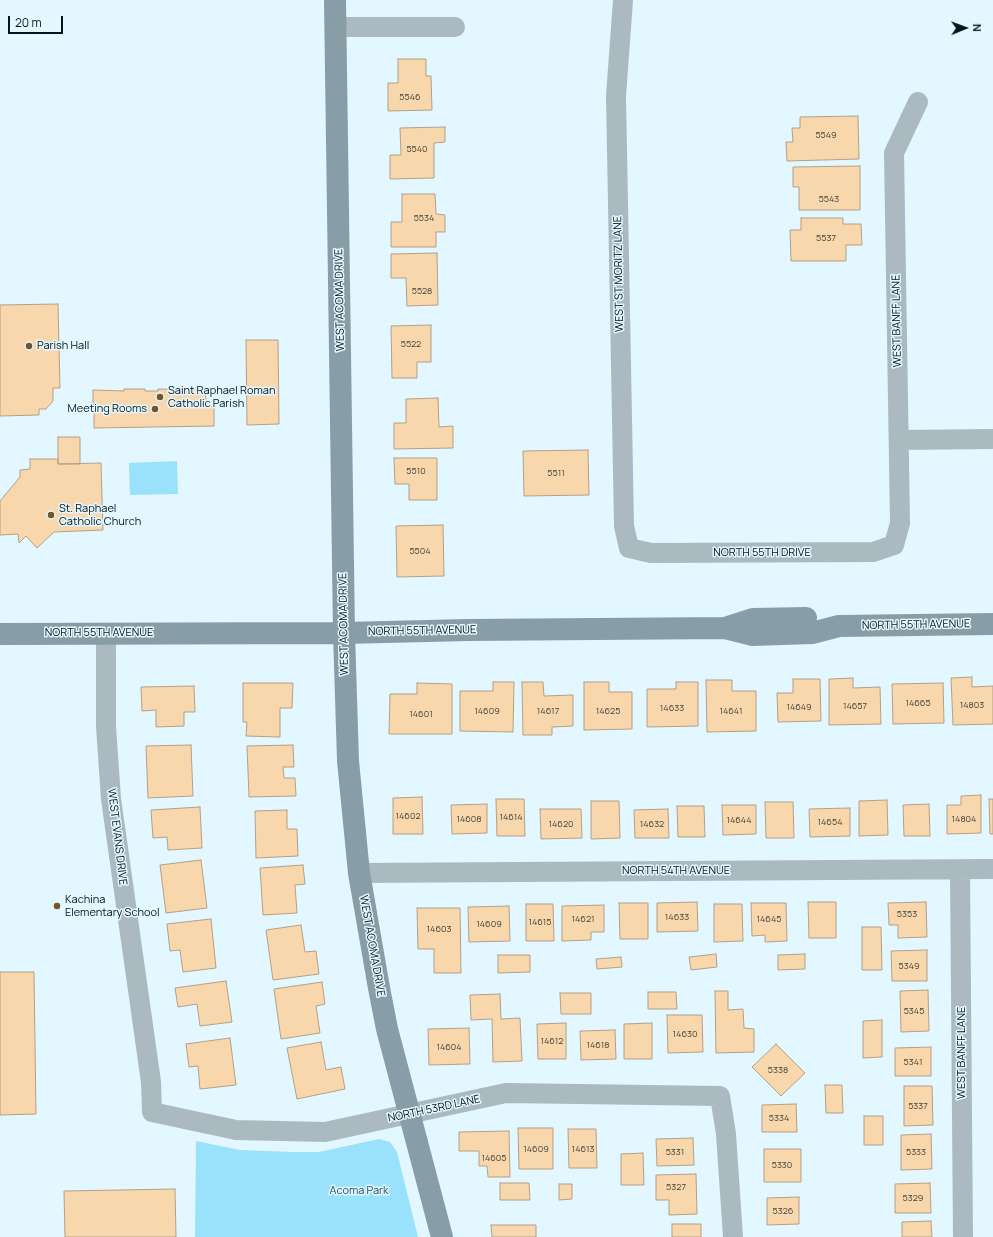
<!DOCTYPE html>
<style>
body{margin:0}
#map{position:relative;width:993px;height:1237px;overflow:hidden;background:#e2f7ff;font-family:Manrope,sans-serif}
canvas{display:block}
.north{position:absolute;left:945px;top:8px;width:40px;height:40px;-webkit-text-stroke:3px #e2f7ff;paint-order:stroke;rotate:89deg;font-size:11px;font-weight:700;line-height:16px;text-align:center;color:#071418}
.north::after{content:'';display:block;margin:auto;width:14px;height:18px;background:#071418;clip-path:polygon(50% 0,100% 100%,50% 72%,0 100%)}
.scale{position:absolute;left:8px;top:16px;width:55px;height:18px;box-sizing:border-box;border:2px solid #071418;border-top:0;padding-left:5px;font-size:12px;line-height:14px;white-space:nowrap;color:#071418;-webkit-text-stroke:3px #e2f7ff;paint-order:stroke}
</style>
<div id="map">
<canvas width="993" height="1237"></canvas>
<div class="north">N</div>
<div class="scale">20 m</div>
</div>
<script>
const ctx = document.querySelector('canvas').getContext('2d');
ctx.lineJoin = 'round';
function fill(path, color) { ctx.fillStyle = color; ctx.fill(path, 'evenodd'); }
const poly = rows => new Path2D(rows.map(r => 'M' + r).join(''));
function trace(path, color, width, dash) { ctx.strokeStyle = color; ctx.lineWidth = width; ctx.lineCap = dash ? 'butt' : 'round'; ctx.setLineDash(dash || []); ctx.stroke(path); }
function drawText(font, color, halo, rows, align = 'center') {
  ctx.font = font + ' Manrope,sans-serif'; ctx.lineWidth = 3; ctx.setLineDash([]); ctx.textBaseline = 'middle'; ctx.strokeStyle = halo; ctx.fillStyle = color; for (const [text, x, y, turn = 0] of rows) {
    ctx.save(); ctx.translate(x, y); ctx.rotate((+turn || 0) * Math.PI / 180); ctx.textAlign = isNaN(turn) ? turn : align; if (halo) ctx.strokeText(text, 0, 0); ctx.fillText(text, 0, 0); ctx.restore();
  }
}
fill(poly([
 [177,461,178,494,130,495,129,463],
 [379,1139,390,1142,397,1152,418,1237,195,1237,196,1141,240,1150,293,1152,319,1152]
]), '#9ae2fb');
const building = poly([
 [398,59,426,59,426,76,431,76,432,110,388,111,388,83,398,83,398,59],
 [858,116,859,159,787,161,786,142,793,142,792,128,800,128,800,117,858,116],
 [445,127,445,142,434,143,434,178,390,179,390,155,401,155,400,128,445,127],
 [860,166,860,210,799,210,799,187,793,187,793,167,860,166],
 [402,194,435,194,436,214,445,215,445,232,436,232,436,247,391,247,391,222,402,222,402,194],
 [801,218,843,218,843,224,861,224,862,245,846,245,846,261,791,261,790,230,801,230,801,218],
 [437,253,438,305,407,306,406,278,391,278,391,254,437,253],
 [58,304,60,388,53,388,53,401,46,409,39,409,39,415,0,416,0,305,58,304],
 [431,325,431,362,417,362,417,378,392,378,391,326,431,325],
 [246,340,278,340,279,424,247,425,246,340],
 [191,388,205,388,206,401,210,406,214,406,214,426,94,428,94,415,96,406,93,404,93,390,124,391,124,389,145,389,145,391,158,391,158,389,191,390,191,388],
 [438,398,439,427,453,426,453,448,394,449,394,423,406,423,406,399,438,398],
 [58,437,80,437,80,464,58,464,58,437],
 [588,450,589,495,524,496,523,451,588,450],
 [394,458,437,458,437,500,409,500,409,484,395,484,394,458],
 [30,459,58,459,58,464,101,463,103,530,54,532,37,548,26,536,19,543,18,534,0,535,0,501,20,477,20,470,30,469,30,459],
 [443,525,444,576,397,577,396,526,443,525],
 [972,677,972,687,993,686,993,724,953,725,951,678,972,677],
 [853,678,853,688,880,687,881,724,829,725,829,679,853,678],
 [793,679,820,679,821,721,778,722,777,693,793,693,793,679],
 [706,680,732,680,732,691,756,691,756,731,707,732,706,680],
 [493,682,514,682,513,732,460,731,460,691,493,691,493,682],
 [522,682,543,682,544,696,573,695,573,726,552,727,552,735,523,735,522,682],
 [584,682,609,682,609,692,632,692,632,729,584,730,584,682],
 [676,682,698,682,698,726,647,727,647,689,676,689,676,682],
 [243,683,293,683,292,708,280,708,280,737,246,736,247,722,243,722,243,683],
 [417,683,452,684,452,734,389,734,390,694,417,694,417,683],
 [943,683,944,723,893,724,892,684,943,683],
 [194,686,195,712,184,712,184,726,156,727,156,710,142,711,141,687,194,686],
 [191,745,193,796,148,798,146,746,191,745],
 [293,745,294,767,283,767,284,778,295,778,296,796,249,797,247,746,293,745],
 [981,795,981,833,947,834,947,805,961,805,961,796,981,795],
 [422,797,423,834,393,834,393,798,422,797],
 [496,799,524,799,525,836,497,836,496,799],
 [989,799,993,799,993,834,990,834,989,799],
 [887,800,888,835,859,836,859,801,887,800],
 [591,801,619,801,620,838,591,839,591,801],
 [765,802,793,802,794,838,766,838,765,802],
 [487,804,487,833,452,834,451,805,487,804],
 [929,804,930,836,904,836,903,805,929,804],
 [722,805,756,805,756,834,723,835,722,805],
 [677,806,704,806,705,837,678,837,677,806],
 [200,807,202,848,168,850,167,837,153,838,151,810,200,807],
 [850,808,850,836,810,837,809,809,850,808],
 [540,809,581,809,582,838,541,839,540,809],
 [668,809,669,838,635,838,634,810,668,809],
 [287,810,287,829,297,829,298,856,256,858,255,811,287,810],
 [201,860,207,908,166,913,160,865,201,860],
 [303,865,305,884,295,885,297,913,263,915,260,868,303,865],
 [697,902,698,931,657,932,657,903,697,902],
 [808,902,836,902,836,938,809,938,808,902],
 [926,902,927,937,898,938,898,925,889,925,888,903,926,902],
 [619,903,648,903,648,939,620,939,619,903],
 [751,903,786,903,787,941,765,942,765,935,752,936,751,903],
 [526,904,553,904,554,941,526,941,526,904],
 [714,904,742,904,743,941,714,942,714,904],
 [604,905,604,932,591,932,591,940,562,941,562,906,604,905],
 [509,906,510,941,469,942,468,907,509,906],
 [417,908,460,908,461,973,434,973,434,949,418,949,417,908],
 [211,919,216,968,183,972,180,950,170,951,167,924,211,919],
 [301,925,305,952,316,951,319,974,273,980,266,930,301,925],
 [862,927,881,927,882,970,862,970,862,927],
 [927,950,927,981,892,981,891,951,927,950],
 [716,954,717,967,691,970,689,957,716,954],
 [805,954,805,969,778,970,778,955,805,954],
 [498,955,530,955,530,972,498,973,498,955],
 [621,957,622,967,597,969,596,959,621,957],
 [0,972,34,972,36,1114,0,1115,0,972],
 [226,981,232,1022,200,1026,197,1004,178,1007,175,988,226,981],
 [322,982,325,1004,316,1006,320,1033,281,1039,274,989,322,982],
 [928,990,929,1031,901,1032,900,991,928,990],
 [715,991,728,991,728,1010,743,1009,744,1028,754,1029,754,1052,716,1053,715,991],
 [648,992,676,992,677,1009,648,1009,648,992],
 [560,993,591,993,591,1014,561,1014,560,993],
 [500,994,501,1019,520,1018,522,1061,493,1062,492,1019,471,1020,470,995,500,994],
 [667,1015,702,1015,703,1052,668,1053,667,1015],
 [882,1020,882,1057,863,1058,863,1021,882,1020],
 [566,1023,566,1059,538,1059,537,1024,566,1023],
 [652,1023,652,1059,624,1059,624,1024,652,1023],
 [469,1028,470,1064,429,1065,428,1029,469,1028],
 [615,1030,616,1059,581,1060,580,1031,615,1030],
 [230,1038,236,1085,200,1089,198,1066,189,1067,186,1044,230,1038],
 [321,1042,326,1070,341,1067,345,1089,297,1099,287,1048,321,1042],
 [776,1044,805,1073,781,1096,752,1067,776,1044],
 [931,1047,931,1076,895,1076,895,1048,931,1047],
 [825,1085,842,1085,843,1113,826,1113,825,1085],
 [904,1086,932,1086,933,1125,904,1126,904,1086],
 [796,1104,797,1132,762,1132,762,1105,796,1104],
 [864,1116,883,1116,883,1145,864,1145,864,1116],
 [518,1128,553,1128,553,1169,519,1169,518,1128],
 [568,1129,596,1129,597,1168,569,1168,568,1129],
 [509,1131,510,1177,488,1177,487,1166,479,1166,479,1151,459,1151,459,1132,509,1131],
 [931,1134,932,1169,901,1170,901,1135,931,1134],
 [693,1138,694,1165,657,1166,656,1139,693,1138],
 [764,1149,801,1149,801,1182,764,1182,764,1149],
 [643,1153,644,1185,621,1185,621,1154,643,1153],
 [696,1174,697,1214,669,1215,669,1200,656,1200,656,1175,696,1174],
 [500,1183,529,1183,530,1200,500,1200,500,1183],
 [930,1183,931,1213,895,1213,895,1184,930,1183],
 [559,1184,572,1184,572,1199,559,1200,559,1184],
 [175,1189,176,1237,65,1237,64,1191,175,1189],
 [799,1197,799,1224,767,1225,767,1198,799,1197],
 [931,1221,932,1237,902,1237,902,1222,931,1221],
 [672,1224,701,1224,701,1237,672,1237,672,1224],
 [491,1225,536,1225,536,1237,492,1237,491,1225]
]);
fill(building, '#f8d7ac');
trace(building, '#b3a087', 1);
trace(poly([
 [623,0,616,96,624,526,629,548,651,553,873,552,894,545,900,523,894,153,918,102],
 [336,27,455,27],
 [899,440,993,439],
 [106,633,106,726,111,799,151,1082,152,1112,236,1130,325,1132,506,1093,720,1096,726,1134,733,1237],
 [960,870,963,1237],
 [359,873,993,869]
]), '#abbac0', 20);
trace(poly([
 [335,0,344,633,348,761,359,873,379,988,387,1029,442,1237],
 [725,628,753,619,806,618],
 [0,634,344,633,468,630,725,628,753,635,812,633,839,626,993,624]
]), '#889ea6', 22);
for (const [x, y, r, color] of [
 [29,346,4,"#73552a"],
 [160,397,4,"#73552a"],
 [155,409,4,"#73552a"],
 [51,515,4,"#73552a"],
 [57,906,4,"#73552a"]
]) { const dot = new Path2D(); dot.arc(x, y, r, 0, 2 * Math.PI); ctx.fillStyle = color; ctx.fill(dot); trace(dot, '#e2f7ff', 1.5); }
drawText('9px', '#43453d', null, [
 ["5546",410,97],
 ["5549",826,135],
 ["5540",417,149],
 ["5543",829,199],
 ["5534",424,218],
 ["5537",826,238],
 ["5528",422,291],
 ["5522",411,344],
 ["5510",416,471],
 ["5511",556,473],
 ["5504",420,551],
 ["14665",918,703],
 ["14803",972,705],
 ["14657",855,706],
 ["14649",799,707],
 ["14633",672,708],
 ["14609",487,711],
 ["14617",548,711],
 ["14625",608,711],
 ["14641",731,711],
 ["14601",421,714],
 ["14602",408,816],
 ["14614",511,817],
 ["14608",469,819],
 ["14804",964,819],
 ["14644",739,820],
 ["14654",830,822],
 ["14620",561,824],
 ["14632",652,824],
 ["5353",907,914],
 ["14633",677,917],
 ["14621",583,919],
 ["14645",769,919],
 ["14615",540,922],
 ["14609",489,924],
 ["14603",439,929],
 ["5349",909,966],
 ["5345",914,1011],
 ["14630",685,1034],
 ["14612",552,1041],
 ["14618",598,1045],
 ["14604",449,1047],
 ["5341",913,1062],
 ["5338",778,1070],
 ["5337",918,1106],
 ["5334",779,1118],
 ["14609",536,1149],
 ["14613",583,1149],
 ["5331",675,1152],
 ["5333",916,1152],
 ["14605",494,1158],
 ["5330",782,1165],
 ["5327",676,1187],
 ["5329",913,1198],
 ["5326",783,1211]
]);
drawText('11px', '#071418', '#e2f7ff', [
 ["WEST ST MORITZ LANE",619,274,-91],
 ["WEST ACOMA DRIVE",340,300,-91],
 ["WEST BANFF LANE",897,321,-91],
 ["NORTH 55TH DRIVE",762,553],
 ["WEST ACOMA DRIVE",344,624,-91],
 ["NORTH 55TH AVENUE",916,625,-1],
 ["NORTH 55TH AVENUE",422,631,-1],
 ["NORTH 55TH AVENUE",99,633],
 ["WEST EVANS DRIVE",117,837,83],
 ["NORTH 54TH AVENUE",676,871],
 ["WEST ACOMA DRIVE",372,946,80],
 ["WEST BANFF LANE",962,1053,-90],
 ["NORTH 53RD LANE",434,1109,-12]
]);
drawText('11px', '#071418', '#e2f7ff', [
 ["Parish Hall",37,346],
 ["Saint Raphael Roman",168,391],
 ["Catholic Parish",168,404],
 ["Meeting Rooms",147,409,"right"],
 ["St. Raphael",59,509],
 ["Catholic Church",59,522],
 ["Kachina",65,900],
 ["Elementary School",65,913]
], 'left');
drawText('11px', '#20505f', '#e2f7ff', [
 ["Acoma Park",359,1191]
]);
</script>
